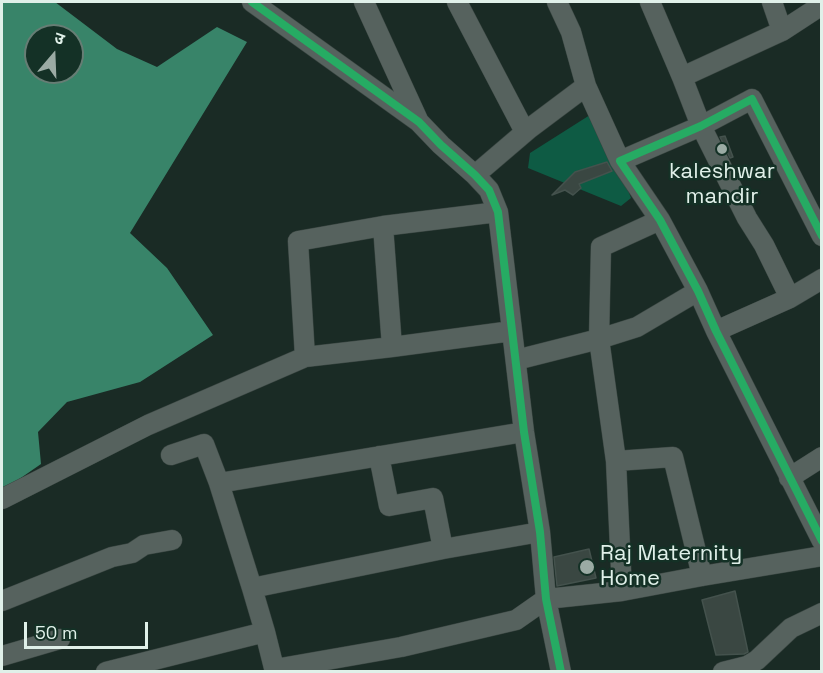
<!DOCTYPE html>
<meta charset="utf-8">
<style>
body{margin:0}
#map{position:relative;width:823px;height:673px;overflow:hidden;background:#1a2b25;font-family:"Space Grotesk","Noto Sans Devanagari",sans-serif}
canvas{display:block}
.frame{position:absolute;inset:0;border:3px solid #e0f0e9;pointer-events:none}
.north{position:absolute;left:24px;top:24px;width:60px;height:60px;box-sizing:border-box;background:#143126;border:2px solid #667d74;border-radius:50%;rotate:19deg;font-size:16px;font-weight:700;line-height:24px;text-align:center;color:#e0f0e9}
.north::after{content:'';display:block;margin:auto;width:21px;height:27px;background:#9baba4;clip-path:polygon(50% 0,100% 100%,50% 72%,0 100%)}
.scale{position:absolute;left:24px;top:622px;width:124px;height:27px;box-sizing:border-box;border:3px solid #e0f0e9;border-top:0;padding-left:8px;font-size:18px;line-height:21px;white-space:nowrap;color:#e0f0e9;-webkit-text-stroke:4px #143126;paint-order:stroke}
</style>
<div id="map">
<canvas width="823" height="673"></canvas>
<div class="frame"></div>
<div class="north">उ</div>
<div class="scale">50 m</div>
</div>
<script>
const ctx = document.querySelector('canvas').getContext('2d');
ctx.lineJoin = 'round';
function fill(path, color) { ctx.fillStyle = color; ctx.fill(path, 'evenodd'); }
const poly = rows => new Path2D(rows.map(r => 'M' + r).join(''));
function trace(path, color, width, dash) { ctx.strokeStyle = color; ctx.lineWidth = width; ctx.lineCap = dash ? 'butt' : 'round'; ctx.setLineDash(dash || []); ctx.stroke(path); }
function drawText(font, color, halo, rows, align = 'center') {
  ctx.font = font + ' "Space Grotesk",sans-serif'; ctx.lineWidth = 5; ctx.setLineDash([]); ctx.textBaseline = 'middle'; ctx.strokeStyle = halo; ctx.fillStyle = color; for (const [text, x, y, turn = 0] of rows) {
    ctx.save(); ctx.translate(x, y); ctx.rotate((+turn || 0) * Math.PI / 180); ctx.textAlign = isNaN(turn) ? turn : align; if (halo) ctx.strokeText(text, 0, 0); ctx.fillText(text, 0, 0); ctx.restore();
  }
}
fill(poly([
 [601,108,616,158,631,198,621,206,528,168,530,153]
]), '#0e5b44');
fill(poly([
 [2,2,55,2,117,49,157,67,217,27,247,42,130,233,167,268,213,335,140,382,67,402,38,432,41,464,2,491],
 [36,36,72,36,72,72,36,72]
]), '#388469');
const building = poly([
 [725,136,733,157,730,158,720,137,725,136],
 [607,162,612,171,579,184,581,188,573,195,565,190,552,195,575,172,607,162],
 [589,549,596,578,557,586,554,557,589,549],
 [735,591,748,652,744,654,716,655,702,600,735,591]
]);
fill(building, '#3a4742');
trace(building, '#44524d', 1.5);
const minor = poly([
 [252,2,419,122,441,145,475,175,489,190,498,212,524,432,540,532,546,599,561,672],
 [364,2,418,120],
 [457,2,525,132],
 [650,2,682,77,701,126,747,218,764,245,790,298],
 [772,2,782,31,822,5],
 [682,77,782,31],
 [586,86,620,161],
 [475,175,530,128,586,86,571,32,557,2],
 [383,226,392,347],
 [822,236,752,99,701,126,620,161,660,220,698,291,716,331,822,541],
 [716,331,790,298,822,279],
 [305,357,298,241,383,226,498,212],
 [516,360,599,339,637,327,698,291],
 [171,455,204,444,219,483,524,432],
 [379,456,389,506,433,498,443,549],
 [616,461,673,457,702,576],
 [789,478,822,457],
 [2,499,148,425,305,357,392,347,512,331],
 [252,588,443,549,540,532],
 [622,591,616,461,599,339,601,247,660,220],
 [2,601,112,557,132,553,144,545,172,540],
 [265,632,275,672],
 [2,656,60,639],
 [275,669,401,647,516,620,546,599,622,591,702,576,822,556],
 [106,672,265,632,252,588,219,483],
 [723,672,747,666,757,660,791,628,822,613]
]);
trace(minor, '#3a4642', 21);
trace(minor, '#56625e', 20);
trace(poly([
 [252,2,419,122,441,145,475,175,489,190,498,212,524,432,540,532,546,599,561,672],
 [822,236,752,99,701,126,620,161,660,220,698,291,716,331,822,541]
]), '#26ab63', 8);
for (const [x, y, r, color] of [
 [722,149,6,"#9baba4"],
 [587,567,8,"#9baba4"]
]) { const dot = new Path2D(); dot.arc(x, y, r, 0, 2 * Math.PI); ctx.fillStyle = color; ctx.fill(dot); trace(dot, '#143126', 2); }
drawText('22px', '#e0f0e9', '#143126', [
 ["kaleshwar",722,172],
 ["mandir",722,197],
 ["Raj Maternity",600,554,"left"],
 ["Home",600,579,"left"]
]);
</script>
